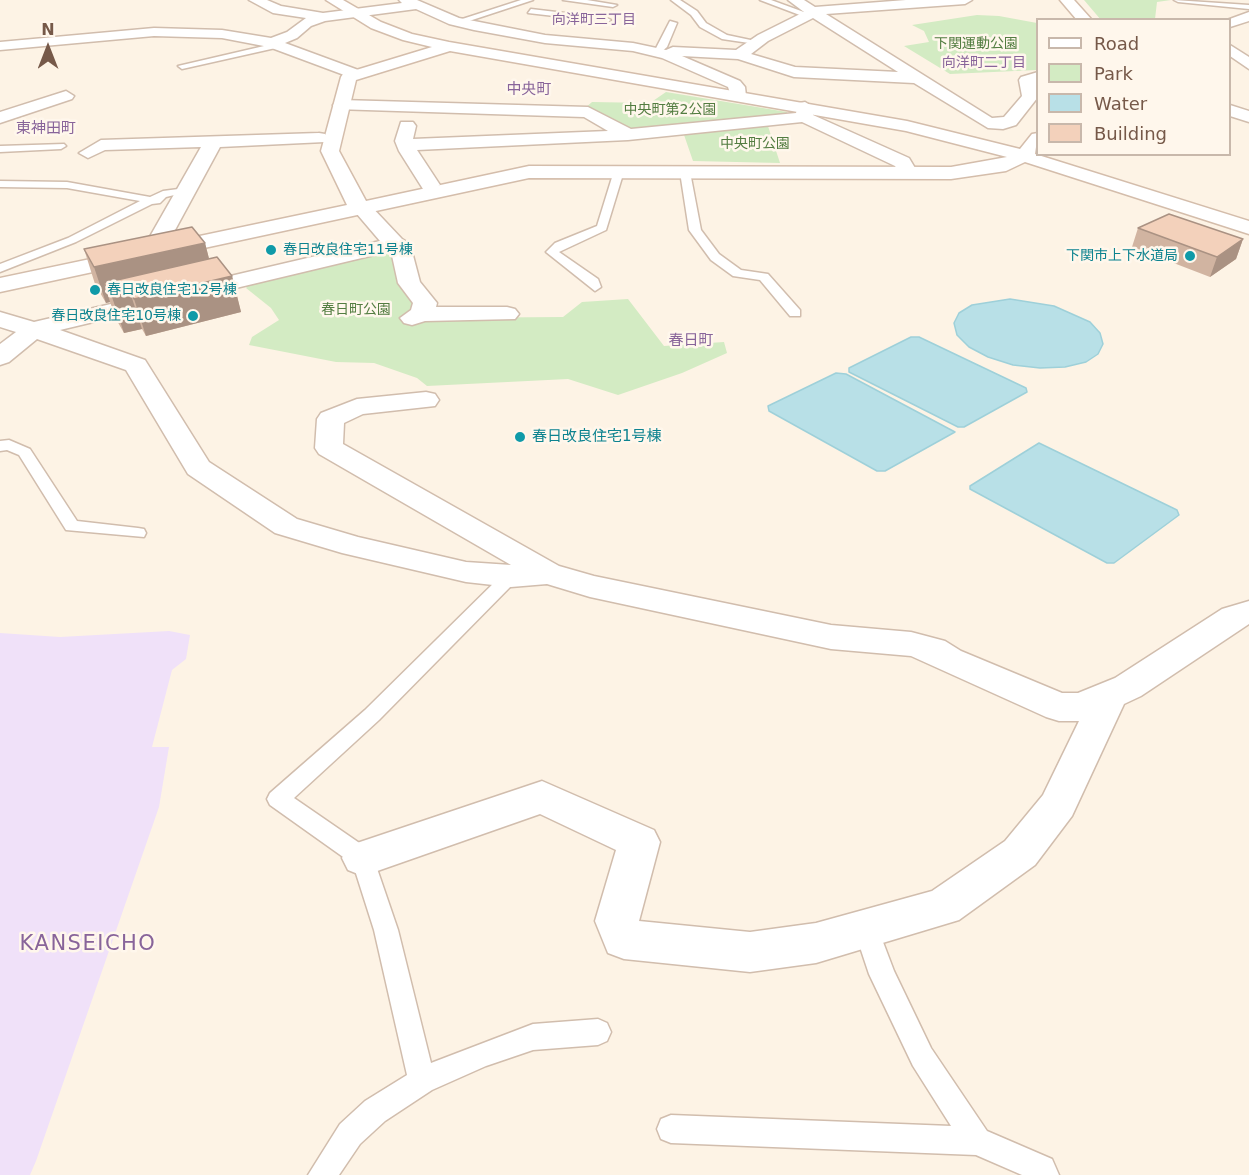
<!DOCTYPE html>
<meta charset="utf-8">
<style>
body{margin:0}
#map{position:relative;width:1249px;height:1175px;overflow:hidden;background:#fdf3e5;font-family:"DejaVu Sans",sans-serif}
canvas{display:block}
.legend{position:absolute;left:1036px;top:18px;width:195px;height:138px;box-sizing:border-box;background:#fff7ec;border:2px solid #c8b8ab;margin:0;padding:8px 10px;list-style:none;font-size:18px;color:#765949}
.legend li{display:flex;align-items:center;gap:12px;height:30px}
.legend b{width:30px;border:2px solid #c8b8ab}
.north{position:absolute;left:18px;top:18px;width:60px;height:60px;-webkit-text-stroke:4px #fff7ec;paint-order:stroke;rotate:0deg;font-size:16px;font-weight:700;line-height:24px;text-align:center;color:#765949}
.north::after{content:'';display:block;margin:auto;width:21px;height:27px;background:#765949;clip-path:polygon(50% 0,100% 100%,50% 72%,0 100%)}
</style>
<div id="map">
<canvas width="1249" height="1175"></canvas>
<ul class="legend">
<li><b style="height:8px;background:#fff"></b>Road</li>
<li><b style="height:16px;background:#d3ebc3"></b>Park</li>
<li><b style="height:16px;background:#b8e0e7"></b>Water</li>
<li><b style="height:16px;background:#f3d1bb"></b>Building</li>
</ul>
<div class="north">N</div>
</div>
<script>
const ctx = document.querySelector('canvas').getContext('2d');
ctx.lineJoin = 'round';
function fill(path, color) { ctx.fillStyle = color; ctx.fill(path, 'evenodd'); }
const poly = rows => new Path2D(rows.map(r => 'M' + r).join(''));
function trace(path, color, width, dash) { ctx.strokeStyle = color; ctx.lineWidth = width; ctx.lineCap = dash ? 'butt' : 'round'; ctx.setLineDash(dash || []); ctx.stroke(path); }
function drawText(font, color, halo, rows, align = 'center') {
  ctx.font = font + ' "DejaVu Sans","Noto Sans JP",sans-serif'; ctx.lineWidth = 5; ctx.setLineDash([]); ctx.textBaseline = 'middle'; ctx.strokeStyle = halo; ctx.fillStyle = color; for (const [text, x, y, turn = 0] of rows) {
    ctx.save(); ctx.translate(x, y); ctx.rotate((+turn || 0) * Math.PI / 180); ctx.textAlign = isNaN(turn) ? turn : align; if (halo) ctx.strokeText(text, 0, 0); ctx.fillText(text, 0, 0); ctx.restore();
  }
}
fill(poly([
 [169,631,190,635,186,659,172,670,152,747,169,747,159,807,36,1161,30,1175,0,1175,0,633,60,637]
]), '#f0e1f9');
fill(poly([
 [1084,0,1171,0,1157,2,1155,19,1101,20],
 [977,15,999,16,1037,23,1037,70,950,74,904,46,929,42,924,31,912,25],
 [666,92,787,112,786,116,643,130,625,128,594,109,584,109,592,102,650,103],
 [767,123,780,163,693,161,683,132],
 [387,250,395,250,428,318,563,317,582,302,628,299,664,346,724,342,727,353,682,373,618,395,568,379,427,386,417,378,374,363,336,362,249,345,252,337,279,320,271,308,246,288,252,281]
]), '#d3ebc3');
const water = poly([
 [1010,299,1054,306,1090,322,1100,333,1103,344,1098,354,1086,362,1065,367,1040,368,1013,365,988,357,969,347,957,335,954,323,959,313,972,305,1010,299],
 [911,337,919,337,1026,388,1027,392,964,427,958,427,849,372,849,368,911,337],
 [836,373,846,374,955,432,885,471,877,471,769,411,768,406,836,373],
 [1039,443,1177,510,1179,515,1114,563,1107,563,970,489,970,486,1039,443]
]);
fill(water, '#b8e0e7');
trace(water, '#9ed0d9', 1.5);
const lane = poly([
 [521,0,533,0,460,24,453,22,521,0],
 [563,0,587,0,617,5,613,7,563,0],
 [671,0,680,0,697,11,706,23,727,35,760,42,756,44,722,39,700,27,691,15,671,0],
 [760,0,771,0,812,15,805,17,760,0],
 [1174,0,1249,5,1249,9,1178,2,1174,0],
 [531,9,607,18,611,20,607,22,528,13,531,9],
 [670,21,677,23,667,47,659,54,653,54,670,21],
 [277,43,280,47,182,69,178,66,277,43],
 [64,144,66,146,61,149,0,152,0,146,64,144],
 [619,168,624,171,606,230,559,252,598,279,601,287,595,291,546,252,555,243,597,226,614,171,619,168],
 [685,169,690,172,701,230,719,254,741,270,768,274,800,310,800,316,790,316,760,280,733,276,711,260,689,230,680,172,685,169],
 [0,181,67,182,150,197,163,191,186,188,191,191,166,197,160,203,152,204,76,242,0,272,0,264,68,238,140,201,67,188,0,187,0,181],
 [9,440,30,449,77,521,138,528,144,529,146,533,144,537,66,530,19,455,7,450,0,451,0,441,9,440],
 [511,570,520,576,517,580,379,720,294,798,371,851,398,930,431,1063,533,1024,598,1019,607,1023,611,1032,607,1041,598,1045,533,1050,486,1066,432,1090,385,1121,360,1144,339,1175,308,1175,340,1124,365,1101,407,1075,374,930,353,864,270,805,267,799,270,793,365,710,505,572,511,570],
 [866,918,875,921,894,971,931,1048,987,1131,1052,1159,1059,1175,1022,1175,976,1155,671,1143,661,1139,657,1129,661,1119,671,1115,951,1126,913,1066,869,974,854,929,857,921,866,918]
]);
const street = poly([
 [249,0,267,0,281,6,323,13,402,3,399,0,417,0,459,18,545,35,633,43,666,50,673,47,736,50,758,35,804,12,788,0,804,0,815,7,906,0,972,0,965,4,826,14,992,118,1004,117,1022,96,1019,80,1021,77,1038,72,1038,97,1016,125,1003,129,988,128,914,83,794,77,738,59,682,56,740,81,745,87,746,96,738,101,732,99,728,87,662,58,633,51,545,43,474,30,449,24,416,9,325,21,311,26,297,38,285,43,361,71,363,74,361,77,355,79,269,47,222,38,154,36,0,50,0,42,154,28,222,30,271,38,287,32,306,18,273,13,249,0],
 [813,18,898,72,795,67,751,54,768,41,813,18],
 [1249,12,1249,21,1230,27,1230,20,1227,20,1249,12],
 [1230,45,1249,57,1249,69,1230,56,1230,45],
 [66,91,74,96,72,99,0,123,0,112,66,91],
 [341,100,588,107,631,129,796,113,799,103,805,102,813,107,813,115,909,158,918,173,916,177,902,177,895,166,802,122,628,140,417,150,440,185,430,191,423,189,399,151,395,141,401,122,413,122,416,126,413,139,608,131,584,117,335,109,333,105,341,100],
 [1230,105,1249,111,1249,122,1230,116,1230,105],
 [319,133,325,134,328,138,325,142,220,147,162,254,159,259,151,261,143,259,140,254,201,147,105,150,88,158,79,153,101,140,319,133],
 [361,201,368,203,402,239,410,244,420,282,437,303,436,307,507,307,515,309,519,314,515,319,425,321,412,325,404,323,400,318,411,310,413,303,398,283,391,251,60,330,145,360,209,462,297,519,358,537,466,562,511,565,319,454,315,448,317,419,321,413,357,399,426,392,435,394,439,400,435,406,363,414,344,423,343,444,559,566,594,576,831,625,911,632,945,641,961,651,1062,693,1078,693,1115,678,1222,609,1249,601,1249,624,1141,696,1124,704,1072,816,1035,865,959,920,816,963,750,972,624,959,608,953,595,921,616,850,540,814,363,876,348,870,342,858,348,846,542,781,654,830,660,842,639,921,750,932,816,923,932,891,1005,841,1043,795,1079,721,1059,721,1046,717,911,656,831,649,590,597,547,584,511,587,466,582,342,553,275,533,188,474,126,370,37,339,9,362,0,365,0,344,16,332,0,327,0,312,34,322,380,241,351,207,354,203,361,201]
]);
const secondary = poly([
 [326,0,343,0,381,22,412,34,449,42,907,121,1020,149,1032,134,1038,133,1035,154,1249,221,1249,234,1025,162,1006,171,951,179,529,178,0,292,0,278,347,205,321,151,341,77,343,74,432,47,403,40,371,28,326,0],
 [450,51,906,131,1007,157,951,167,529,166,366,201,339,151,356,80,450,51],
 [1060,0,1074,0,1092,20,1077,20,1060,0]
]);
trace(lane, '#d1bdad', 3);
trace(street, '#d1bdad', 3);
trace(secondary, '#d4bdab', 3);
fill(lane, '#fff');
fill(street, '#fff');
fill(secondary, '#fff');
fill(poly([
 [1138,228,1243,239,1236,259,1210,277,1132,247],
 [205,243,209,259,232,276,241,312,146,336,142,329,124,333,116,319,110,302,106,303,95,284,84,249]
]), '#d1b4a1');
fill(poly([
 [1243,239,1236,259,1210,277,1217,257],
 [205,243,214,278,130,292,142,329,124,333,112,297,104,283,110,302,106,303,94,267],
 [232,276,241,312,146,336,134,299]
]), '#aa9283');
const building = poly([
 [1169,214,1243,239,1217,257,1138,228,1169,214],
 [192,227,205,243,94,267,84,249,192,227],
 [217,257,232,276,134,299,130,292,112,297,104,283,217,257]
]);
fill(building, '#f3d1bb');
trace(building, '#aa9283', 1.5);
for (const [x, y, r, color] of [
 [271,250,6,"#0f9aa8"],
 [1190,256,6,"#0f9aa8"],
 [95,290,6,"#0f9aa8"],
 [193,316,6,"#0f9aa8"],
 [520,437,6,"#0f9aa8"]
]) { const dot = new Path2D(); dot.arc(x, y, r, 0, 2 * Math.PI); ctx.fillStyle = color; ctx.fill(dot); trace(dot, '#fff7ec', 2); }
drawText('14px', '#88649a', '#fff7ec', [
 ["向洋町三丁目",594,20],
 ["向洋町二丁目",984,63]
]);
drawText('14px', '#537d41', '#fff7ec', [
 ["下関運動公園",976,44],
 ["中央町第2公園",670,110],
 ["中央町公園",755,144],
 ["春日町公園",356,310]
]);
drawText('14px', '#0d838f', '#fff7ec', [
 ["春日改良住宅11号棟",283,250],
 ["下関市上下水道局",1178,256,"right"],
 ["春日改良住宅12号棟",107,290],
 ["春日改良住宅10号棟",181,316,"right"]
], 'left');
drawText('15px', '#88649a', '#fff7ec', [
 ["中央町",529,90],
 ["東神田町",46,129],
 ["春日町",691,341]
]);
drawText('15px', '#0d838f', '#fff7ec', [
 ["春日改良住宅1号棟",532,437]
], 'left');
ctx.letterSpacing = '1.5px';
drawText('21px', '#88649a', '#fff7ec', [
 ["KANSEICHO",88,945]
]);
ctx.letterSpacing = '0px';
</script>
